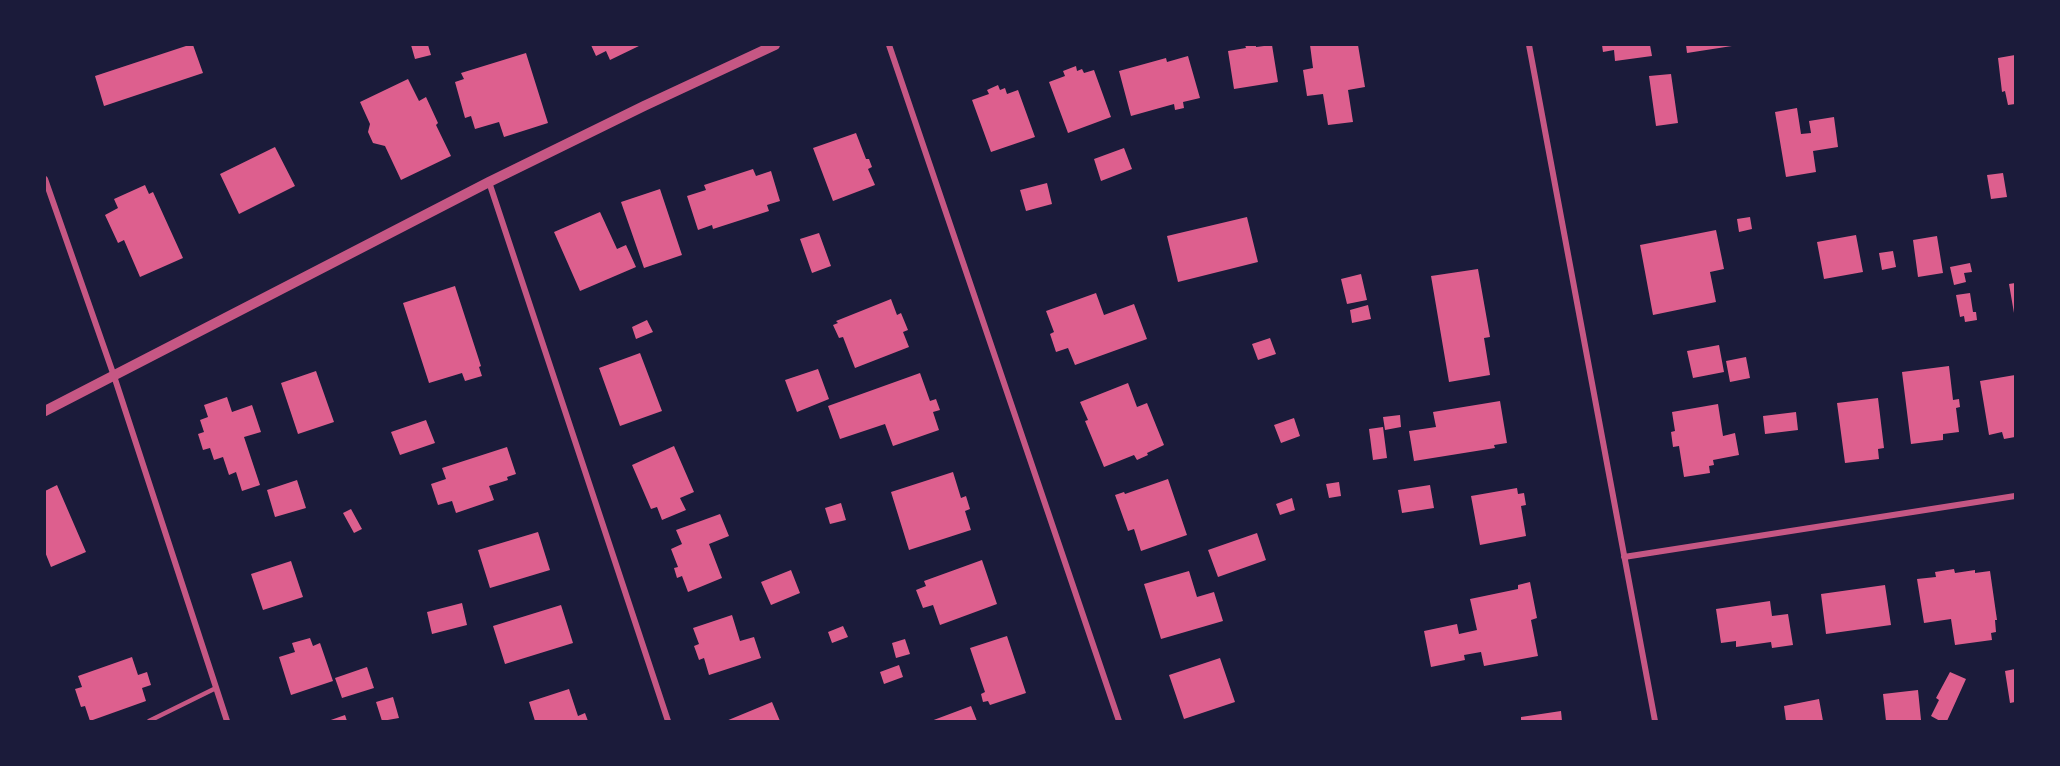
<!DOCTYPE html>
<style>
body{margin:0}
#map{position:relative;width:2060px;height:766px;overflow:hidden;background:#1b1b3a;font-family:Ubuntu,sans-serif}
canvas{display:block}
.frame{position:absolute;inset:0;border:46px solid #1b1b3a;pointer-events:none}
</style>
<div id="map">
<canvas width="2060" height="766"></canvas>
<div class="frame"></div>
</div>
<script>
const ctx = document.querySelector('canvas').getContext('2d');
ctx.lineJoin = 'round';
function fill(path, color) { ctx.fillStyle = color; ctx.fill(path, 'evenodd'); }
const poly = rows => new Path2D(rows.map(r => 'M' + r).join(''));
function trace(path, color, width, dash) { ctx.strokeStyle = color; ctx.lineWidth = width; ctx.lineCap = dash ? 'butt' : 'round'; ctx.setLineDash(dash || []); ctx.stroke(path); }
fill(poly([
 [189,45,193,45,203,73,104,106,95,76],
 [411,45,428,45,431,55,415,59],
 [591,45,641,45,610,60,606,51,596,56],
 [1245,45,1256,45,1256,47,1272,45,1278,82,1234,89,1228,51,1246,48],
 [1310,45,1358,45,1365,87,1348,90,1353,122,1328,125,1323,94,1307,96,1303,70,1313,68],
 [1602,45,1650,45,1652,56,1615,61,1614,50,1603,52],
 [1686,45,1732,45,1732,46,1687,53],
 [526,53,548,123,504,137,499,122,475,129,471,116,465,118,455,82,464,79,461,73],
 [2015,55,2015,104,2008,105,2005,91,2002,92,1998,58],
 [1188,56,1200,98,1183,102,1184,108,1175,110,1174,104,1131,116,1119,71,1166,58,1167,62],
 [1076,66,1077,71,1082,69,1084,73,1094,70,1111,117,1068,133,1049,82,1065,76,1063,71],
 [1671,74,1678,123,1656,126,1649,76],
 [408,79,419,101,426,97,438,123,436,125,451,156,401,180,385,146,373,143,368,132,370,124,360,102],
 [998,85,1000,90,1005,88,1007,94,1018,90,1035,137,991,152,972,100,989,94,987,90],
 [1797,108,1801,134,1811,133,1809,121,1834,117,1838,147,1813,151,1816,172,1786,177,1775,112],
 [856,133,866,159,869,159,872,167,868,169,875,185,833,201,813,148],
 [275,147,295,186,239,214,220,174],
 [1124,148,1132,169,1101,181,1094,159],
 [753,169,756,176,771,171,780,201,767,205,769,211,713,229,712,225,698,230,687,196,706,190,704,185],
 [2003,173,2007,197,1991,199,1987,175],
 [1047,183,1052,204,1026,211,1020,190],
 [145,185,149,194,153,192,183,258,140,277,124,240,118,243,105,215,118,208,114,199],
 [660,189,682,255,644,268,621,202],
 [600,212,617,249,626,245,636,267,580,291,554,232],
 [1247,217,1258,262,1178,282,1167,236],
 [1750,217,1752,229,1739,232,1737,219],
 [1716,230,1724,269,1710,272,1716,302,1653,315,1640,245],
 [819,233,831,266,812,273,800,239],
 [1856,235,1863,272,1824,279,1817,242],
 [1937,236,1943,273,1918,277,1913,240],
 [1893,251,1896,267,1882,270,1879,253],
 [1970,263,1972,272,1964,273,1966,282,1954,285,1950,267],
 [1478,269,1490,337,1484,338,1490,375,1449,382,1431,276],
 [1361,274,1367,300,1347,304,1341,279],
 [2015,283,2015,313,2014,313,2009,284],
 [455,286,481,366,479,367,482,376,465,381,462,373,429,383,403,303],
 [1096,293,1104,315,1134,304,1147,339,1075,365,1068,348,1056,352,1050,334,1054,332,1046,311],
 [1970,293,1973,312,1976,312,1977,320,1965,322,1964,316,1960,317,1956,295],
 [891,299,897,315,901,313,908,330,903,332,909,347,855,368,843,337,839,338,833,325,838,323,836,321],
 [1368,305,1371,319,1352,323,1350,310],
 [647,320,653,332,636,339,632,327],
 [1270,338,1276,354,1258,360,1252,344],
 [1719,345,1724,372,1693,378,1687,351],
 [640,353,662,411,620,426,599,368],
 [1746,357,1750,378,1730,382,1726,361],
 [1949,366,1953,400,1959,399,1960,407,1956,408,1959,432,1943,434,1943,440,1911,444,1902,372],
 [818,369,829,399,797,412,785,380],
 [316,371,334,422,298,434,281,383],
 [920,373,930,401,936,399,940,410,933,412,939,430,893,446,885,424,840,439,828,406],
 [2015,375,2015,437,2004,439,2002,432,1989,435,1980,381],
 [1128,383,1137,407,1147,403,1164,445,1147,453,1148,455,1137,460,1134,455,1104,467,1085,421,1088,420,1080,402],
 [227,397,232,412,252,405,261,432,244,437,260,485,242,491,236,472,229,475,223,457,214,460,210,448,203,450,198,434,204,432,200,420,208,417,204,405],
 [1878,398,1884,448,1878,449,1879,459,1845,463,1837,403],
 [1500,401,1507,443,1494,445,1495,448,1414,461,1409,431,1436,427,1433,412],
 [1718,404,1723,436,1735,433,1739,455,1713,460,1714,465,1709,466,1710,473,1684,477,1679,446,1673,447,1671,432,1675,431,1672,412],
 [1796,412,1798,430,1765,434,1763,416],
 [1400,415,1401,427,1385,430,1383,417],
 [1294,418,1300,436,1281,443,1274,425],
 [426,420,435,443,400,455,391,432],
 [1383,427,1387,458,1373,460,1369,429],
 [674,446,694,492,680,498,686,510,662,520,657,507,651,509,632,465],
 [507,447,516,474,507,477,508,480,489,486,494,500,456,513,452,501,438,505,431,484,446,479,442,468],
 [953,472,961,498,966,496,970,509,965,511,971,530,909,550,891,492],
 [1168,479,1187,535,1141,551,1134,529,1128,531,1115,495,1124,492,1125,494],
 [297,480,306,508,275,517,267,490],
 [1339,482,1341,496,1329,498,1326,484],
 [57,485,86,552,51,567,45,552,45,491],
 [1430,485,1434,508,1402,513,1398,490],
 [1517,488,1518,494,1524,493,1526,505,1521,506,1526,536,1480,545,1471,496],
 [1292,498,1295,510,1280,515,1276,504],
 [841,503,846,520,830,524,825,508],
 [351,509,362,529,354,533,343,513],
 [720,514,729,536,709,544,722,578,688,592,682,576,677,578,674,568,678,567,671,549,682,544,676,530],
 [538,532,550,570,490,588,478,550],
 [1257,533,1266,560,1218,577,1208,550],
 [982,560,997,604,940,625,933,605,923,608,916,590,926,586,924,581],
 [291,561,303,597,263,610,251,574],
 [1954,569,1955,573,1975,570,1975,573,1990,571,1997,620,1995,620,1996,632,1991,633,1992,640,1955,645,1951,619,1924,623,1917,579,1936,577,1935,572],
 [791,570,800,593,771,605,761,582],
 [1189,571,1197,597,1214,592,1223,621,1161,639,1144,584],
 [1530,582,1537,618,1531,620,1538,656,1484,666,1481,652,1464,655,1465,660,1431,667,1424,631,1457,624,1459,634,1477,630,1470,599,1518,589,1518,585],
 [1885,585,1891,625,1826,634,1821,594],
 [1770,601,1772,616,1788,614,1793,645,1772,648,1771,642,1736,647,1736,641,1721,643,1716,609],
 [462,603,467,625,432,634,427,612],
 [561,605,573,643,505,664,493,626],
 [732,615,740,641,754,637,761,658,709,675,704,658,699,660,694,646,699,644,693,628],
 [843,626,848,637,832,643,828,632],
 [1007,636,1026,693,990,705,988,701,983,702,981,694,985,692,970,648],
 [310,638,313,646,320,643,333,681,291,695,279,657,295,652,292,643],
 [905,639,910,654,896,658,892,643],
 [132,657,138,675,147,672,151,685,142,688,146,701,90,721,85,706,81,707,75,689,82,687,78,676],
 [1220,658,1235,702,1184,719,1169,675],
 [899,665,903,677,884,684,880,672],
 [367,667,374,688,342,698,335,678],
 [2015,669,2015,702,2010,703,2005,671],
 [1950,672,1966,679,1947,721,1940,721,1931,716,1939,700,1936,698],
 [569,689,578,716,585,713,588,721,535,721,529,702],
 [1918,690,1921,720,1886,721,1883,694],
 [393,697,399,718,382,721,376,702],
 [1819,699,1823,721,1786,721,1784,706],
 [772,702,780,721,726,721],
 [971,706,977,721,931,721],
 [1561,711,1562,721,1521,721,1521,717],
 [345,715,347,721,328,721]
]), '#dd5f8e');
trace(poly([
 [149,721,216,688]
]), '#c65784', 4.5);
trace(poly([
 [889,45,1119,721],
 [1529,45,1655,721],
 [45,179,114,376,227,721],
 [489,182,668,721],
 [1624,557,2015,496]
]), '#c65784', 6);
trace(poly([
 [45,411,489,182,644,106,775,45]
]), '#c65784', 10);
</script>
